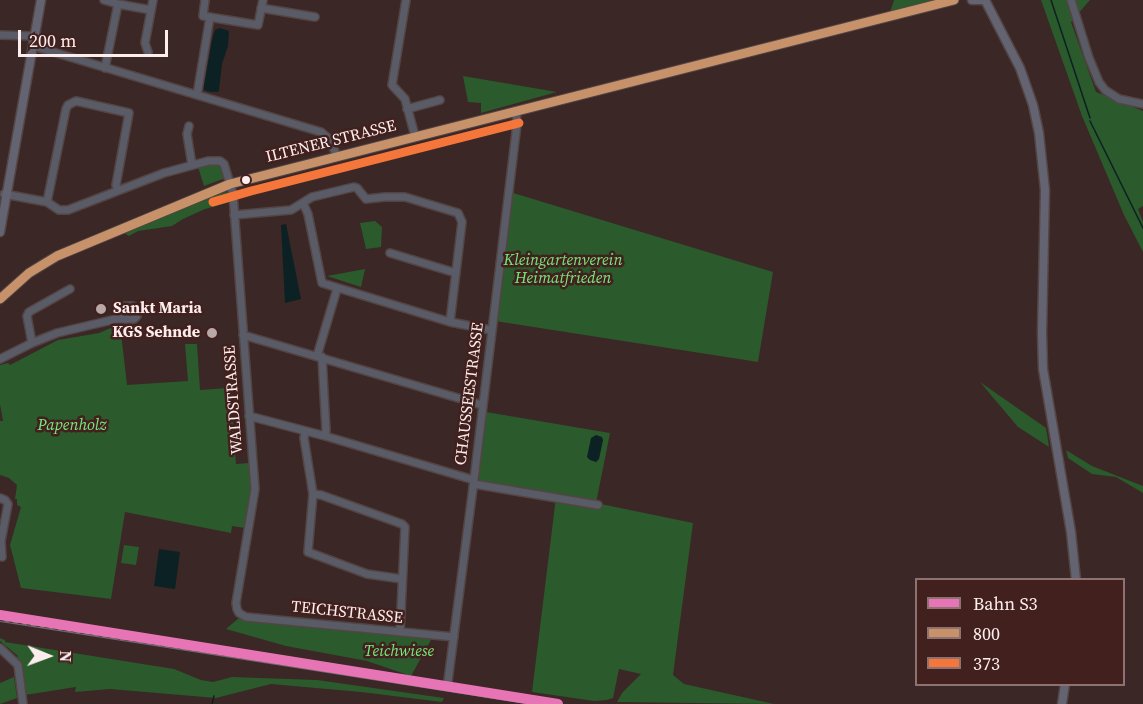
<!DOCTYPE html>
<style>
body{margin:0}
#map{position:relative;width:1143px;height:704px;overflow:hidden;background:#3a2726;font-family:"Source Serif 4",serif}
canvas{display:block}
.legend{position:absolute;left:915px;top:578px;width:210px;height:108px;box-sizing:border-box;background:#42201e;border:2px solid #8d7271;margin:0;padding:8px 10px;list-style:none;font-size:18px;color:#fdeeed}
.legend li{display:flex;align-items:center;gap:12px;height:30px}
.legend b{width:30px;border:2px solid #8d7271}
.north{position:absolute;left:18px;top:626px;width:60px;height:60px;-webkit-text-stroke:4px #42201e;paint-order:stroke;rotate:91deg;font-size:16px;font-weight:700;line-height:24px;text-align:center;color:#fdeeed}
.north::after{content:'';display:block;margin:auto;width:21px;height:27px;background:#fdeeed;clip-path:polygon(50% 0,100% 100%,50% 72%,0 100%)}
.scale{position:absolute;left:18px;top:30px;width:150px;height:27px;box-sizing:border-box;border:3px solid #fdeeed;border-top:0;padding-left:8px;font-size:18px;line-height:21px;white-space:nowrap;color:#fdeeed;-webkit-text-stroke:4px #42201e;paint-order:stroke}
</style>
<div id="map">
<canvas width="1143" height="704"></canvas>
<ul class="legend">
<li><b style="height:8px;background:#e775b5"></b>Bahn S3</li>
<li><b style="height:8px;background:#c7916a"></b>800</li>
<li><b style="height:8px;background:#f5763a"></b>373</li>
</ul>
<div class="north">N</div>
<div class="scale">200 m</div>
</div>
<script>
const ctx = document.querySelector('canvas').getContext('2d');
ctx.lineJoin = 'round';
function fill(path, color) { ctx.fillStyle = color; ctx.fill(path, 'evenodd'); }
const poly = rows => new Path2D(rows.map(r => 'M' + r).join(''));
function trace(path, color, width, dash) { ctx.strokeStyle = color; ctx.lineWidth = width; ctx.lineCap = dash ? 'butt' : 'round'; ctx.setLineDash(dash || []); ctx.stroke(path); }
function drawText(font, color, halo, rows, align = 'center') {
  ctx.font = font + ' "Source Serif 4",serif'; ctx.lineWidth = 5; ctx.setLineDash([]); ctx.textBaseline = 'middle'; ctx.strokeStyle = halo; ctx.fillStyle = color; for (const [text, x, y, turn = 0] of rows) {
    ctx.save(); ctx.translate(x, y); ctx.rotate((+turn || 0) * Math.PI / 180); ctx.textAlign = isNaN(turn) ? turn : align; if (halo) ctx.strokeText(text, 0, 0); ctx.fillText(text, 0, 0); ctx.restore();
  }
}
fill(poly([
 [894,0,935,0,935,1,889,15],
 [1041,0,1090,0,1071,22,1096,92,1143,111,1143,206,1138,209,1143,222,1143,252,1124,215,1082,116],
 [463,76,557,92,481,113,481,103,468,102],
 [220,164,225,175,223,179,204,186,198,167],
 [226,192,229,194,230,201,227,203,205,209,183,219,172,226,138,231,129,236,124,233,205,198],
 [510,192,773,272,758,362,495,321],
 [375,221,382,227,381,247,366,249,360,223],
 [365,269,361,287,327,276],
 [120,324,127,385,188,381,185,344,197,344,200,390,228,388,229,412,232,413,236,464,249,463,251,492,245,528,232,526,231,533,125,512,111,599,21,588,10,545,21,507,17,505,17,499,15,499,17,485,9,478,0,475,0,421,3,421,0,404,0,365,8,363,10,365,58,340,99,333],
 [980,382,1046,428,1049,447,1018,427],
 [486,412,610,433,596,503,693,523,673,675,684,684,774,704,617,702,622,693,641,674,619,669,613,698,607,700,594,701,532,692,556,497,477,481],
 [1066,450,1092,466,1143,486,1143,493,1116,477,1092,474,1068,458],
 [124,545,139,547,136,565,121,563],
 [240,617,246,620,432,638,411,676,367,661,286,646,226,629],
 [0,638,5,640,5,642,174,669,201,680,213,682,232,677,317,680,444,698,442,702,361,692,271,684,216,698,110,689,75,692,76,687,25,695,23,670,16,659,18,656,0,641],
 [14,677,17,698,0,704,0,683]
]), '#2b5a2c');
fill(poly([
 [220,28,229,31,228,46,222,64,219,90,218,92,211,92,204,90,204,86,212,40,215,30],
 [286,224,301,299,285,303,281,225],
 [596,435,602,437,603,440,599,459,596,462,590,460,587,457,591,438],
 [159,549,180,552,175,589,154,586]
]), '#0c2123');
trace(poly([
 [1051,0,1090,118],
 [1090,121,1143,228],
 [212,704,214,696]
]), '#0c2123', 1.5);
const minor = poly([
 [104,0,118,4,105,68],
 [205,0,203,16,258,25,263,0],
 [406,0,392,85,405,99,415,136],
 [1071,0,1089,58,1099,82,1105,90,1119,99,1143,104],
 [118,4,151,10],
 [261,8,315,17],
 [0,35,34,36],
 [33,46,321,132,329,139,337,156],
 [148,52,145,43,153,0],
 [197,95,210,17],
 [407,109,440,100],
 [189,126,187,134,192,165],
 [4,194,47,202,59,210,68,210,164,173,208,161,220,161,224,164,233,194,255,489,236,603,237,609,239,613,246,617,454,637],
 [47,202,66,109,68,105,76,101,129,113,116,185,118,190],
 [303,203,308,214,322,283,450,322,491,330],
 [234,215,291,210,312,197,354,187,357,188,366,199,385,197,405,197,458,213,462,222,450,322],
 [390,253,456,273],
 [243,335,482,405],
 [32,343,27,316,29,312,70,289],
 [317,356,337,289],
 [322,357,326,430,325,436],
 [0,359,32,343,57,333,116,319,134,319,137,316,136,308,133,306,125,306,116,319],
 [249,416,325,436,474,480],
 [305,431,304,438,313,494,308,552,367,574,402,579],
 [474,484,598,505],
 [313,494,321,495,402,524,405,527,400,632],
 [0,498,5,500,8,504,1,541,2,557],
 [0,648,18,665,23,704],
 [448,681,474,480,517,124,516,111]
]);
const major = poly([
 [972,0,983,0],
 [985,0,1020,68,1033,105,1039,133,1045,190,1042,333,1043,369,1071,532,1076,580],
 [0,232,41,0],
 [0,299,29,273,57,256,230,184,954,0],
 [1062,704,1065,684]
]);
trace(minor, '#544544', 10);
trace(major, '#544544', 11);
trace(minor, '#595b67', 7);
trace(major, '#636371', 8);
const rail = poly([
 [0,620,539,704]
]);
trace(rail, '#6d686d', 4);
trace(rail, '#42201e', 1.5, [4.5]);
trace(poly([
 [0,299,29,273,57,256,230,184,954,0]
]), '#c7916a', 9);
trace(poly([
 [213,202,251,191,519,123]
]), '#f5763a', 9);
trace(poly([
 [0,615,558,704]
]), '#e775b5', 10);
for (const [x, y, r, color] of [
 [246,180,5,"#fdeeed"],
 [101,309,6,"#b9a8a7"],
 [212,333,6,"#b9a8a7"]
]) { const dot = new Path2D(); dot.arc(x, y, r, 0, 2 * Math.PI); ctx.fillStyle = color; ctx.fill(dot); trace(dot, '#42201e', 2); }
drawText('16px', '#fdeeed', '#42201e', [
 ["ILTENER STRASSE",331,142,-14],
 ["CHAUSSEESTRASSE",470,394,-83],
 ["WALDSTRASSE",234,400,-94],
 ["TEICHSTRASSE",347,613,6]
]);
drawText('italic 16px', '#75e97d', '#42201e', [
 ["Kleingartenverein",563,261],
 ["Heimatfrieden",563,279],
 ["Papenholz",72,426],
 ["Teichwiese",399,652]
]);
drawText('bold 16px', '#fdeeed', '#42201e', [
 ["Sankt Maria",113,309],
 ["KGS Sehnde",200,333,"right"]
], 'left');
</script>
